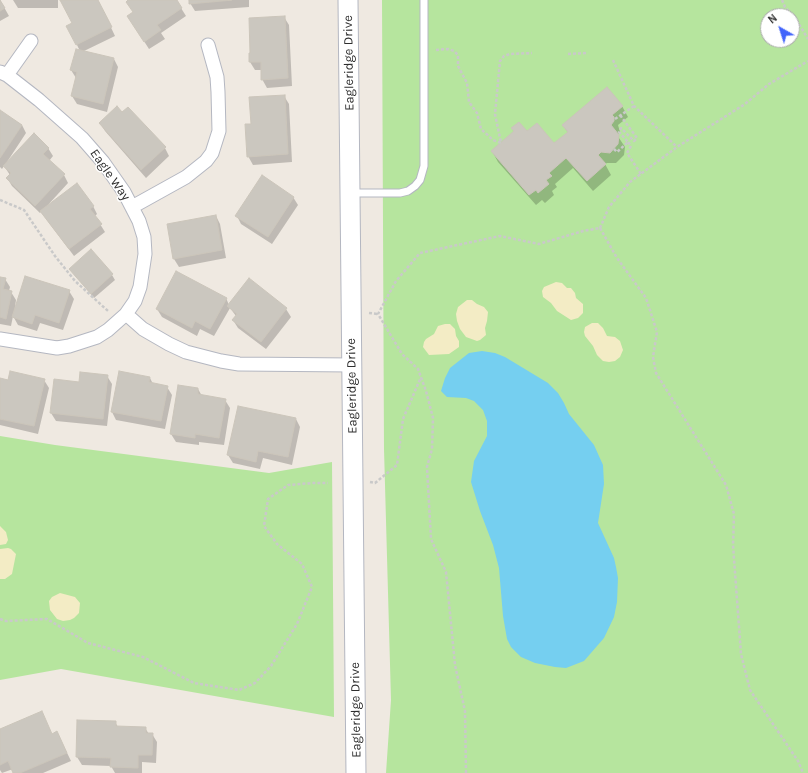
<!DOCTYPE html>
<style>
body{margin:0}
#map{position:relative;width:808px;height:773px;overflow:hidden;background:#efe9e1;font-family:Karla,sans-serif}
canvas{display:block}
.north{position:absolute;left:760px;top:8px;width:40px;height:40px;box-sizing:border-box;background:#fff;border:1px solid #ababab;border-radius:50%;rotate:321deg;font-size:11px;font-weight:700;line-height:16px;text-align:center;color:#2e2e2e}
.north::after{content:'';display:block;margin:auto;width:14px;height:18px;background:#4264fb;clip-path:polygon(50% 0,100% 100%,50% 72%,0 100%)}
</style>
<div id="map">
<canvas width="808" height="773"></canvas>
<div class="north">N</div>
</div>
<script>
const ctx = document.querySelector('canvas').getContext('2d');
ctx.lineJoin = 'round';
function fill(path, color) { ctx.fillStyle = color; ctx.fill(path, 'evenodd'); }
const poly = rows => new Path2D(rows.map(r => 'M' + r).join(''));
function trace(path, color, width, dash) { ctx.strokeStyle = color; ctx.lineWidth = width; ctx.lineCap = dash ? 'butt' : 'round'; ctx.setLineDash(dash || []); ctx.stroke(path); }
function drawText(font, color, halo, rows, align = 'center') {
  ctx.font = font + ' Karla,sans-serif'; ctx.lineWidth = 3; ctx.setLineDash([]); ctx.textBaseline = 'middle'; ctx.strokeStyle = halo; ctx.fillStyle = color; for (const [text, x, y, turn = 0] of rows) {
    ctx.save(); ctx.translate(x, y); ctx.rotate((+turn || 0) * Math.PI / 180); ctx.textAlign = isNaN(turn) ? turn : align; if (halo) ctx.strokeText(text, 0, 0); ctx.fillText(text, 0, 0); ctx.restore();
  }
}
fill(poly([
 [382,0,808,0,808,773,386,773,391,700,384,449],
 [768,16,792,16,792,40,768,40],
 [0,436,55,445,269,473,332,462,334,717,61,669,0,680]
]), '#b6e59e');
fill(poly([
 [556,282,562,283,567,288,571,288,575,293,576,298,583,304,583,313,578,318,571,320,557,311,551,303,543,297,542,291,544,287],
 [467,300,472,300,477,304,484,307,488,312,487,321,485,328,486,335,480,340,477,341,466,337,460,329,457,321,456,314,458,307],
 [592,323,598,323,603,328,607,336,615,337,620,341,623,350,620,357,615,361,609,362,603,361,597,355,593,346,585,336,584,332,585,327],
 [445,324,450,324,455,329,456,336,459,341,459,347,449,354,429,355,423,347,424,342,426,339,434,334,438,326],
 [0,526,6,532,8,540,6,544,0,545],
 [8,548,11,549,16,554,12,574,5,579,0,579,0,549],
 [60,593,75,597,80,603,79,613,74,618,70,620,63,621,57,619,50,610,49,601,52,597]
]), '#f3ecc5');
fill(poly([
 [482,351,495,353,505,357,548,383,558,393,564,403,569,414,594,445,603,465,604,484,598,523,614,558,616,567,618,578,617,602,614,617,604,638,584,661,566,668,555,667,535,663,521,657,511,647,507,639,503,616,499,568,493,545,480,511,471,482,474,461,487,436,487,421,483,410,474,401,466,398,447,397,441,391,445,378,450,368,469,353]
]), '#75cff0');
fill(poly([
 [0,0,9,16,0,21],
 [13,0,58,0,58,8,18,8],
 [61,0,98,0,115,36,84,51,114,59,118,67,107,112,77,104,72,96,76,78,71,70,80,51,77,45,73,23],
 [130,0,176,0,186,16,161,33,165,39,149,49,133,24,134,13],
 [190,0,249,0,249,7,195,11,190,3],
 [284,17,289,25,292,86,267,88,262,79,262,70,255,70,250,62,250,54],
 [284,96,289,104,292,162,253,165,248,156,252,125],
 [622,106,628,117,618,125,620,132,617,135,625,147,624,155,616,163,607,163,605,164,611,175,593,191,573,168,555,184,557,187,552,191,554,195,545,203,542,200,536,205,498,162,492,151,514,132,512,129,526,133,554,145,568,133,563,125],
 [0,111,22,125,26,133,7,162,48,148,53,156,49,161,64,175,68,183,47,206,93,206,97,214,95,216,105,232,74,256,41,212,40,213,12,186,7,178,10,175,4,166,2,169,0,167],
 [122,113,165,148,169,156,146,178,105,131,100,123],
 [293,197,298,205,272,244,241,224,237,216],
 [216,216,220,224,226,258,179,267,174,259,168,225],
 [91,250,112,275,115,280,94,298,70,269],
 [0,278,5,279,10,287,9,291,11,292,16,300,15,307,16,307,69,291,74,299,63,330,40,323,37,331,18,325,13,316,11,326,0,324],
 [226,298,229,305,286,309,291,317,266,349,238,328,233,320,236,316,230,308,214,336,200,329,197,336,162,317,157,309],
 [107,376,112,384,107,426,56,421,51,413,80,383],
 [150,378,153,384,167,387,172,395,165,429,116,420,112,412],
 [0,379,9,382,44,380,49,388,38,434,0,425],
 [198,389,202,396,225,400,230,408,224,445,199,442,199,445,176,442,171,434],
 [296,419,300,427,292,465,263,458,260,469,233,463,228,455],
 [115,722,118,727,145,728,149,734,152,734,157,742,156,763,142,762,142,773,115,773,111,766,82,765,77,757],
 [0,730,52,735,57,732,71,761,43,773,14,773,13,769,2,773,0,770]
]), '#0003');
const building = poly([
 [0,0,5,8,0,11,0,0],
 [60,0,98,0,112,27,76,45,66,26,72,23,60,0],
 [128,0,177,0,182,8,157,25,161,30,144,42,127,16,133,12,126,2,128,0],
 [189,0,232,0,189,4,189,0],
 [285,16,288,78,261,80,261,62,249,62,249,53,250,53,249,18,285,16],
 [76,49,114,58,103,104,71,96,77,72,70,70,76,49],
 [607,87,623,106,612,115,614,117,614,121,611,125,619,135,618,144,610,153,601,152,598,155,606,164,587,181,566,158,549,173,552,176,546,180,549,184,538,193,536,190,529,195,491,151,514,131,511,128,519,122,527,131,537,123,554,143,568,132,562,125,607,87],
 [285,95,288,154,247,157,245,124,251,124,249,97,285,95],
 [117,106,122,112,128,107,166,147,141,170,99,123,117,106],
 [0,110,22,125,0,158,0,110],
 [34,133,49,148,43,154,65,174,35,206,6,178,11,173,3,166,34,133],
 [262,175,294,197,268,237,235,216,262,175],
 [77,183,94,206,90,209,102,224,69,249,40,211,77,183],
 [216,215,222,250,173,259,167,224,216,215],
 [91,249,113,274,91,294,69,269,91,249],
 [176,271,227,298,210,329,195,321,192,328,156,309,176,271],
 [25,276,70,290,59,323,35,315,32,324,12,317,25,276],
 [0,277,6,278,3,289,12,291,6,319,0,317,0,277],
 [249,278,287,308,261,342,232,320,237,314,227,306,249,278],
 [10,371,45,379,34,426,0,419,0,378,8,380,10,371],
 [119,371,150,377,149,382,168,386,161,421,111,412,119,371],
 [80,372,108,375,103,419,50,413,54,379,79,382,80,372],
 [178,385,198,388,198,394,226,399,219,438,195,434,195,438,170,434,178,385],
 [238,406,296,418,288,457,258,451,256,462,227,455,238,406],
 [42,711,52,734,57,731,67,753,20,773,13,773,8,761,0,765,0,729,42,711],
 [77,720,116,721,116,726,146,727,146,733,153,733,152,755,138,755,138,768,110,767,111,758,76,757,77,720]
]);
fill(building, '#cbc7bf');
trace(building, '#cbc5ba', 1);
const service = poly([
 [351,193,400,193,408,191,415,186,420,180,424,166,424,0]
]);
const minor = poly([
 [0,72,7,75,39,100,82,138,103,162,124,192,139,221,144,237,145,254,140,287,135,301,126,314],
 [7,75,31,41],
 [132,207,186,177,206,161,212,153,219,131,218,92,217,77,208,45],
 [0,339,57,348,69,346,97,337,108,330,126,314,143,329,169,344,186,352,221,361,239,364,352,365]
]);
const secondary = poly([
 [348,0,356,773]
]);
trace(service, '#b4b7c1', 9);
trace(minor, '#b4b7c1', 15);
trace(secondary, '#b4b7c1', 21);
trace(poly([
 [782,0,785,7,797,21,808,39],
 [436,50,448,49,454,51,458,55,458,66,467,83,469,102,477,113,481,129,493,140,501,143,495,114,500,61,504,56,510,54,532,53],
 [568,54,588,53],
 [613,60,634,106,677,147],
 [615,119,634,106],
 [628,142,631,146,627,153,641,174],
 [614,149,617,152,628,142,619,132,621,128,634,141,637,138,620,115],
 [0,200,24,210,55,256,75,281,108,311],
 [600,228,617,258,646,298,657,332,653,357,656,373,726,485,734,514,733,545,741,654,750,690,798,761,803,773],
 [600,228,609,207,630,182,677,147,745,104,769,84,808,61],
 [369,313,378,314],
 [370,482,375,483,397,465,403,419,421,377],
 [0,619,6,621,47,619,88,643,143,657,194,683,239,690,255,683,271,666,297,624,312,587,302,564,277,544,264,526,268,499,288,485,312,483,328,483],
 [466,773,465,711,455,665,446,572,431,539,427,467,432,449,433,418,426,391,418,369,402,354,378,314,396,281,420,253,500,236,539,244,583,231,600,228]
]), '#c9c9c9', 2.5, [3, 2]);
trace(service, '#fff', 7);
trace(minor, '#fff', 13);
trace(secondary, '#fff', 19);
drawText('13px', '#2e2e2e', '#fff', [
 ["Eagleridge Drive",349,63,-91],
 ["Eagle Way",110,175,55],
 ["Eagleridge Drive",352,386,-91],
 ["Eagleridge Drive",356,710,-91]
]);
</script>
